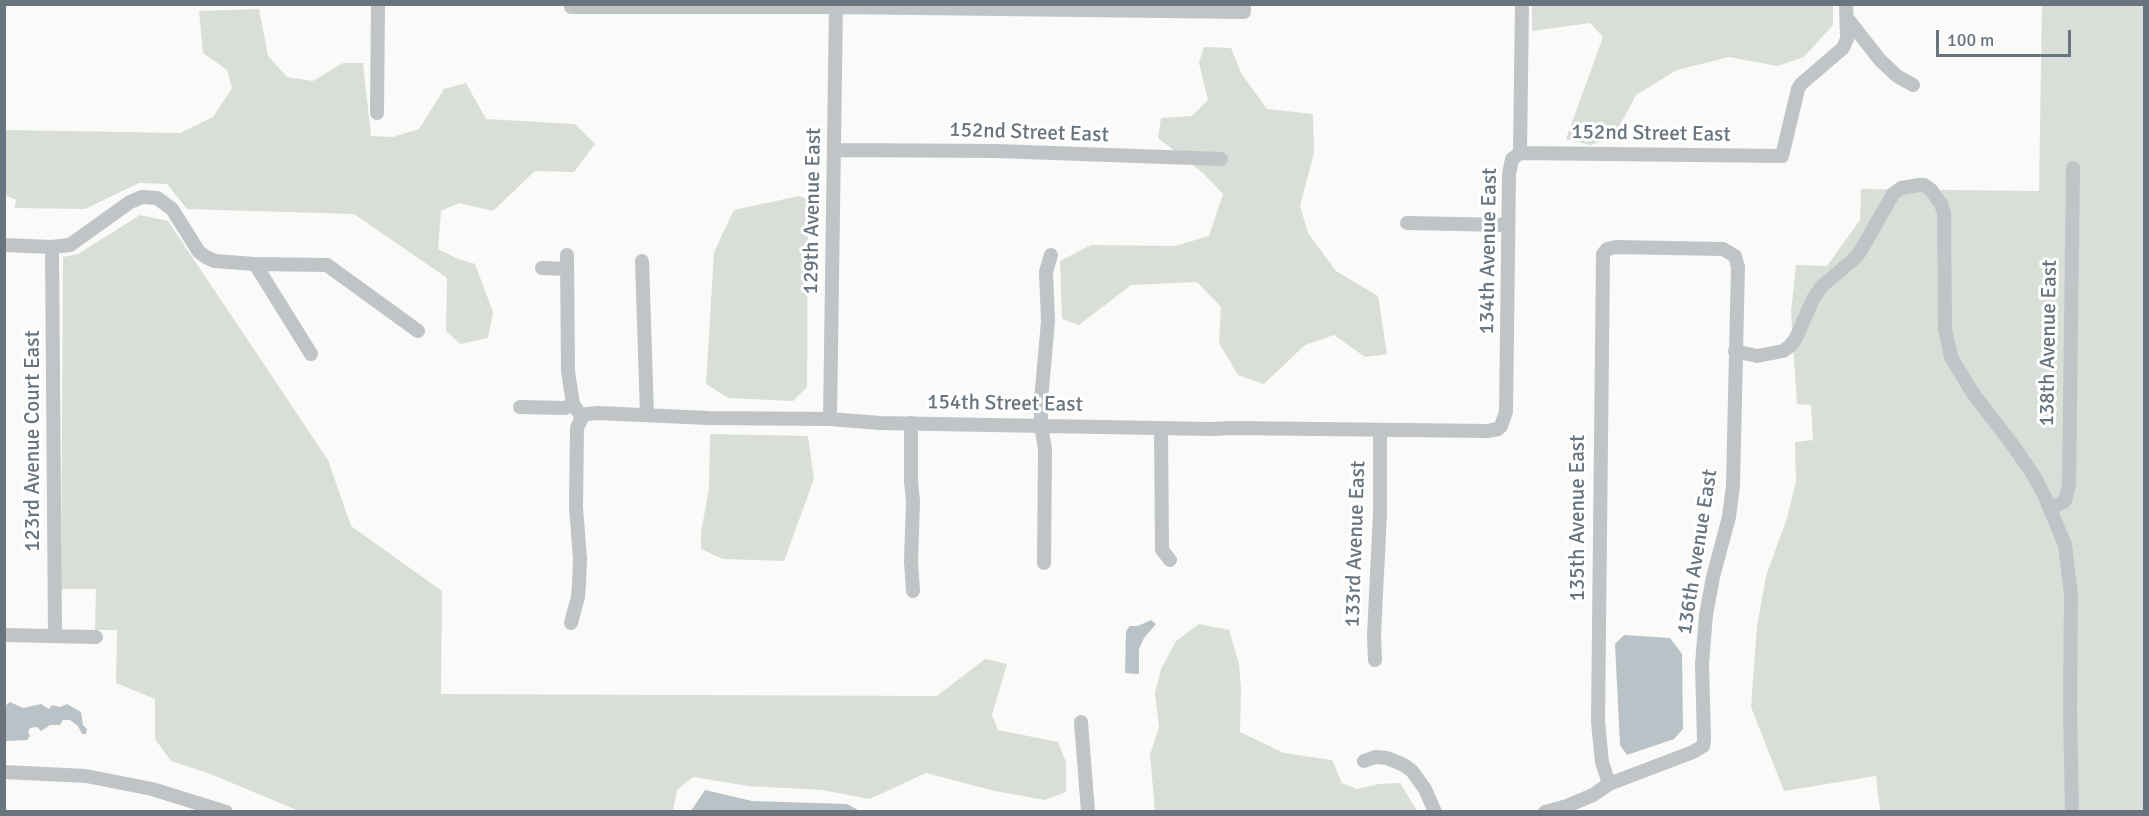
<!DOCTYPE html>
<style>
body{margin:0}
#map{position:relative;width:2149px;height:816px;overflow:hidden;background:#fafaf8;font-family:Signika,sans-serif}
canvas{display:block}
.frame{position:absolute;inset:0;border:6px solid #68757f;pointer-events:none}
.scale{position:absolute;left:1936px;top:30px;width:135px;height:27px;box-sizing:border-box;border:3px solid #68757f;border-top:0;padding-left:8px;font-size:18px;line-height:21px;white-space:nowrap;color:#68757f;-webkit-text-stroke:4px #fff;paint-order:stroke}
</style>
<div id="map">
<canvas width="2149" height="816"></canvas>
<div class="frame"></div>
<div class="scale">100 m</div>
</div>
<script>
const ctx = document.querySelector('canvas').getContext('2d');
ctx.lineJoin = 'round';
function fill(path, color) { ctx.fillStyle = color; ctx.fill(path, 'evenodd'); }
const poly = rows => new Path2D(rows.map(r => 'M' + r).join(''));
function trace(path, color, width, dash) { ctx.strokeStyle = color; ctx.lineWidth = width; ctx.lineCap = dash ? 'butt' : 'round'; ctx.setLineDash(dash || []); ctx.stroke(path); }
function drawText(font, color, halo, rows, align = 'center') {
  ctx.font = font + ' Signika,sans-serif'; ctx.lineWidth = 6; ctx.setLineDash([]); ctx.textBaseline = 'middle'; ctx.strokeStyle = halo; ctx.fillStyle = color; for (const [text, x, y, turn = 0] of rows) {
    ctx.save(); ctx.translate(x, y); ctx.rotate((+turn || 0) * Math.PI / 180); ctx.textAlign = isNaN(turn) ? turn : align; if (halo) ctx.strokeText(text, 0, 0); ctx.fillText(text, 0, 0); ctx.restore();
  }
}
fill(poly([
 [1532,5,1833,5,1833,25,1804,57,1777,66,1729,57,1677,70,1636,95,1613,138,1590,145,1566,139,1603,37,1590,23,1532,31],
 [2042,5,2144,5,2144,811,1880,811,1876,776,1784,791,1751,707,1757,626,1766,576,1787,518,1796,481,1795,442,1813,440,1811,405,1797,404,1791,312,1796,265,1827,266,1860,220,1861,189,2039,191],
 [259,9,268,56,287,77,313,81,343,63,363,63,371,136,393,137,419,129,444,89,466,83,486,119,575,124,595,144,574,172,535,171,493,211,459,203,441,211,438,249,456,258,475,264,493,312,488,338,460,344,446,331,447,278,354,214,187,209,167,184,139,183,85,209,15,208,16,200,5,195,5,130,180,133,213,117,232,88,227,70,203,53,199,11],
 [1204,47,1231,48,1241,73,1267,109,1313,114,1314,153,1300,206,1308,233,1336,271,1378,296,1387,354,1365,357,1334,335,1305,345,1264,384,1238,375,1219,343,1221,307,1197,282,1131,285,1079,325,1062,319,1060,261,1091,245,1175,246,1209,236,1223,194,1203,173,1158,138,1161,118,1192,116,1208,100,1199,63],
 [799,196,808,199,807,387,793,401,728,398,706,384,714,252,734,210],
 [140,215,168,221,328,460,351,526,442,591,441,694,937,696,985,659,1007,664,992,715,998,730,1058,742,1066,762,1066,792,1045,800,995,791,926,773,870,799,822,790,748,786,693,777,677,790,673,811,299,811,208,773,171,761,155,739,155,699,116,683,117,630,95,630,96,589,61,589,63,257,78,254],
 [710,434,808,436,814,479,784,561,723,559,701,549,701,532,709,489],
 [1199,624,1229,630,1239,664,1241,687,1240,732,1284,753,1332,760,1342,783,1357,789,1379,784,1400,783,1417,811,1155,811,1150,755,1159,727,1155,693,1161,669,1176,641]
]), '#daded8');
fill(poly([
 [1151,620,1156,624,1144,638,1139,649,1139,674,1125,673,1126,632,1128,628,1130,626,1138,626],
 [1624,635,1670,638,1682,654,1683,729,1674,739,1627,755,1620,745,1615,644],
 [10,702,23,708,41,704,49,709,52,705,60,707,67,704,81,712,83,725,87,729,86,734,82,734,78,726,70,720,63,720,60,725,50,725,41,731,37,727,30,728,28,732,30,736,27,740,5,741,5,706],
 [705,790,752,801,847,804,860,811,691,811]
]), '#b9c3c7');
trace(poly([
 [571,4,571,7,836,7,1244,12,1244,4],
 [1847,18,1880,60,1897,76,1913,85],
 [377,113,378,4],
 [835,150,997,151,1221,159],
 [1520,153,1782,156,1798,89,1801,84,1843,48,1847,39,1846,4],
 [1520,153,1522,4],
 [1407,223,1508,225],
 [4,245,52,247,70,245,130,202,142,197,157,198,172,209,199,252,206,257,215,261,255,264,327,265,418,331],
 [52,247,55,635],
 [567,255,568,371,573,404,582,417,587,414,598,413,708,418,830,419,880,423,1212,429,1233,428,1487,431,1498,429,1501,426,1506,412,1509,174,1512,159,1520,153],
 [642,261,647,415],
 [255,264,311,354],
 [542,268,567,269],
 [1735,351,1757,356,1783,351,1790,346,1796,338,1813,299,1822,286,1854,259,1860,252,1893,194,1901,188,1919,185,1924,185,1931,190,1941,204,1944,213,1945,328,1951,357,1972,392,2012,444,2034,476,2045,497,2065,545,2071,595,2070,710,2072,812],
 [520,407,565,408,573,404],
 [830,419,836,4],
 [911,423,911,481,913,501,911,562,913,591],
 [1161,428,1162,550,1170,560],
 [2050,509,2065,501,2069,485,2073,168],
 [1044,563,1045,449,1041,425,1041,400,1048,321,1046,272,1051,255],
 [571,623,578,597,579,584,580,559,576,507,577,428,582,417],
 [4,635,96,637],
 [1375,660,1374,635,1380,513,1380,430],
 [1081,722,1088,812],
 [1364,761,1375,757,1387,758,1404,765,1412,771,1425,789,1435,812],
 [4,772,86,776,152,789,226,812],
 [1545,812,1567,806,1593,795,1609,784,1693,752,1703,746,1704,740,1702,664,1706,615,1713,577,1729,517,1733,486,1738,267,1735,256,1723,249,1616,247,1607,249,1603,254,1598,722,1602,762,1609,784]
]), '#c0c4c7', 14);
drawText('21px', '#68757f', '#fff', [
 ["152nd Street East",1029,133,2],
 ["152nd Street East",1651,134,1],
 ["129th Avenue East",813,211,-89],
 ["134th Avenue East",1489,251,-89],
 ["138th Avenue East",2049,343,-89],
 ["154th Street East",1005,404,1],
 ["123rd Avenue Court East",33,441,-90],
 ["135th Avenue East",1578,518,-90],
 ["133rd Avenue East",1356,544,-88],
 ["136th Avenue East",1698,552,-81]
]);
</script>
